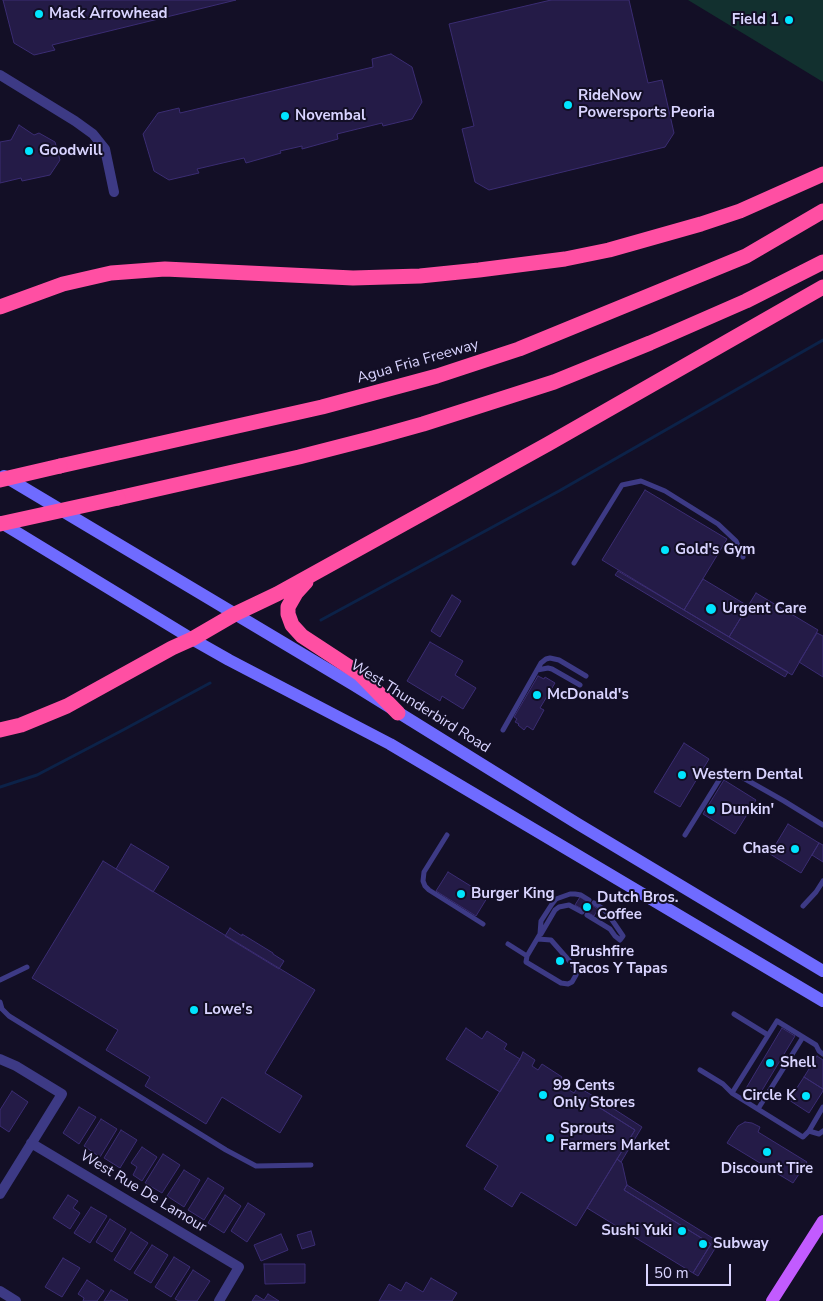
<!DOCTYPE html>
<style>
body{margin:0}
#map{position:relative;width:823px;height:1301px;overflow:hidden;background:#130f26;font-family:"Nunito Sans",sans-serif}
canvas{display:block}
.scale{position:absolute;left:646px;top:1264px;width:85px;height:22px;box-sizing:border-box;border:2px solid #d9d4ff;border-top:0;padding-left:6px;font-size:15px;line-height:18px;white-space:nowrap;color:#d9d4ff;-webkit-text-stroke:4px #130f26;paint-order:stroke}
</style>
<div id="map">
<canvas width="823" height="1301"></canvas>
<div class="scale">50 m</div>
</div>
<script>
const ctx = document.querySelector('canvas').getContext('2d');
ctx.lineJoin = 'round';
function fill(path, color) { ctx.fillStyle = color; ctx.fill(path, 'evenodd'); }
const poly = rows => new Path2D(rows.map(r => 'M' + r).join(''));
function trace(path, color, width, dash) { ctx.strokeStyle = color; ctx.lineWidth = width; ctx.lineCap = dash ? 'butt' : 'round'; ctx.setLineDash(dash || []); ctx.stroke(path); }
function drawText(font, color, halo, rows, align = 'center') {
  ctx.font = font + ' "Nunito Sans",sans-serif'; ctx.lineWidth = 4; ctx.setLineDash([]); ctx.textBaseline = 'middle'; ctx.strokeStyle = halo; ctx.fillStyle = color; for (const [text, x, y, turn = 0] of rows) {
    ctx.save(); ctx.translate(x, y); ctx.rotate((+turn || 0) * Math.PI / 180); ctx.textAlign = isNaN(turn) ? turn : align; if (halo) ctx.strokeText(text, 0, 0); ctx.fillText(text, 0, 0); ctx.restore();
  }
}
fill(poly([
 [688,0,823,0,823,82,759,43]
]), '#12302f');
trace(poly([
 [321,620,559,491,823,340],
 [0,787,37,775,123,730,210,683]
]), '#0c2248', 3);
const building = poly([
 [3,0,236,0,52,45,55,50,34,55,14,43,3,0],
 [551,0,629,0,648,83,662,80,674,133,665,147,489,190,475,182,462,129,474,126,449,24,551,0],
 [391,54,412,67,422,102,412,119,383,126,382,123,337,134,338,139,302,149,302,146,280,151,281,153,246,163,244,158,197,169,199,173,169,180,154,171,143,134,158,113,179,108,180,113,373,67,372,59,391,54],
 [19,125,34,135,39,133,55,142,60,160,50,175,22,181,21,178,0,183,0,142,11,140,19,125],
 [645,490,727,539,684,610,602,560,645,490],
 [618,571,684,610,788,672,785,677,615,575,618,571],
 [703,579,748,606,729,637,684,610,703,579],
 [756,593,818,630,792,675,729,637,756,593],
 [452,595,461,601,440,637,431,631,452,595],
 [817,633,823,636,823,677,799,662,817,633],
 [430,642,463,661,455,675,476,688,463,709,442,696,440,701,407,681,430,642],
 [538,676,544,679,545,677,555,683,540,708,544,710,533,730,527,726,524,730,518,725,519,724,515,722,517,719,514,717,538,676],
 [684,743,709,759,680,807,654,792,684,743],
 [724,780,756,800,735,834,703,814,724,780],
 [788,824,819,843,801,873,770,854,788,824],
 [819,843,823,845,823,862,812,855,819,843],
 [131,844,169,867,153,892,116,869,131,844],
 [103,861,315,990,265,1073,302,1096,280,1133,222,1097,206,1124,145,1086,150,1077,106,1050,118,1030,32,978,103,861],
 [448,872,482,893,481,894,487,898,476,916,436,891,448,872],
 [580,897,598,909,594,916,575,905,580,897],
 [230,928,242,936,242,934,273,953,273,954,284,961,279,969,225,936,230,928],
 [466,1028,482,1039,487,1031,507,1044,504,1049,520,1059,500,1092,446,1059,466,1028],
 [782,1028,795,1036,758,1097,745,1090,782,1028],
 [523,1052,535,1060,532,1066,538,1070,542,1064,562,1077,558,1083,574,1093,578,1087,600,1100,597,1106,635,1130,576,1226,521,1192,512,1207,484,1189,498,1166,466,1146,520,1059,523,1052],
 [817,1056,823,1060,823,1089,804,1077,817,1056],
 [804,1077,823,1089,823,1091,809,1113,789,1100,804,1077],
 [12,1091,28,1102,9,1132,0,1126,0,1110,12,1091],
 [600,1100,642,1127,621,1162,617,1159,635,1130,597,1106,600,1100],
 [79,1107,96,1117,79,1144,63,1133,79,1107],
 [101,1119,117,1129,100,1157,84,1146,101,1119],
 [745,1122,752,1123,760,1127,758,1132,807,1162,793,1183,727,1143,738,1126,745,1122],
 [121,1130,137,1140,120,1168,104,1158,121,1130],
 [142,1147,157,1157,142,1181,133,1175,137,1167,131,1163,142,1147],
 [163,1154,180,1165,162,1193,145,1183,163,1154],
 [617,1159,622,1163,627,1185,624,1190,711,1244,693,1273,587,1208,617,1159],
 [184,1170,200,1180,184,1207,167,1196,184,1170],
 [208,1178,224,1188,204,1220,188,1210,208,1178],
 [627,1185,719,1242,698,1276,693,1273,711,1244,624,1190,627,1185],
 [68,1195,78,1201,73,1208,80,1213,70,1229,53,1218,68,1195],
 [225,1195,241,1206,224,1233,208,1223,225,1195],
 [248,1203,265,1214,247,1242,231,1231,248,1203],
 [91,1207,107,1216,90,1243,74,1233,91,1207],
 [110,1219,126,1229,112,1252,96,1242,110,1219],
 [311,1231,315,1245,302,1249,297,1235,311,1231],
 [131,1232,148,1243,130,1270,114,1260,131,1232],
 [281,1234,288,1250,261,1261,254,1245,281,1234],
 [152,1245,168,1255,151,1283,134,1273,152,1245],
 [174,1257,190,1267,171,1297,155,1287,174,1257],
 [63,1258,80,1268,62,1297,45,1287,63,1258],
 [264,1264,305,1264,305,1283,265,1284,264,1264],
 [193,1270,210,1281,197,1301,179,1301,175,1299,193,1270],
 [431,1278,457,1293,452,1301,379,1301,389,1284,401,1291,406,1282,423,1292,431,1278],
 [87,1280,104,1291,97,1301,83,1301,84,1298,78,1294,87,1280],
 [111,1290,128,1300,127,1301,104,1301,111,1290],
 [268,1294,279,1301,252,1301,256,1295,264,1300,268,1294]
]);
fill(building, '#241b47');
trace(building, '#3b2d73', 1);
trace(poly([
 [574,563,622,485,641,481,665,491,718,524,736,541,743,557],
 [537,670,548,668,552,669,580,685],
 [503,730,541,663,546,659,550,658,559,660,586,676],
 [447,835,424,872,423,881,425,886,429,890,483,924],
 [685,835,721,777,726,773,732,773,738,775,784,801,823,825],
 [803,906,816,892,823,881],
 [587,915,610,929,615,936,620,940,623,936,608,914,602,908,594,903],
 [541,934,555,910,559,907,569,905,582,912],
 [538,939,551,940,573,965,577,970,576,975,572,982,568,984,561,983,526,962,527,956,540,934,541,921,552,904,556,899,570,894,575,894,581,895,589,900],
 [508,944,527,956],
 [0,980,27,967],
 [0,1002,2,1009,9,1016,226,1150,256,1166,311,1165],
 [734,1014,768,1035],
 [700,1070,723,1084,732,1093,803,1137,809,1131,823,1107],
 [732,1093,777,1021,816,1045,819,1051,823,1054],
 [758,1109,803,1037],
 [809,1131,819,1134,823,1131]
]), '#3d3a85', 5);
trace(poly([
 [0,75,75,121,93,134,105,149,114,192],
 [0,1059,16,1066,62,1094,0,1194],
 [31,1143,239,1267,219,1301],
 [0,1291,16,1301]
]), '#3d3a85', 10);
trace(poly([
 [4,476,354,685,578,824,823,971],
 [0,522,192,639,229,660,390,744,823,1001]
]), '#6f6bff', 12);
trace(poly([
 [772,1301,823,1221]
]), '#c25bff', 12);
trace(poly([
 [0,307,63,284,111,273,165,269,353,278,420,276,479,270,565,259,609,250,701,224,740,211,823,174],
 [60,466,322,407,437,376,519,349,746,256,823,211],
 [118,498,299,457,373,438,423,424,554,382,650,343,746,301,823,262],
 [306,582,296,593,288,607,288,614,292,625,302,636,360,674,398,713],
 [0,730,21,725,67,706,172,648,192,639,235,614,277,594,548,444,823,287]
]), '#ff4fa3', 15);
trace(poly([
 [0,480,60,466],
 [0,524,118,498]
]), '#ff4fa3', 15);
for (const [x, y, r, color] of [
 [39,14,5,"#00e5ff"],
 [789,20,5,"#00e5ff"],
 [568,105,5,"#00e5ff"],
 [285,116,5,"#00e5ff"],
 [29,151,5,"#00e5ff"],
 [665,550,5,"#00e5ff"],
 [711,609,6,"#00e5ff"],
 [537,695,5,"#00e5ff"],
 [682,775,5,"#00e5ff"],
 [711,810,5,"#00e5ff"],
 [795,849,5,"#00e5ff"],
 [461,894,5,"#00e5ff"],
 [587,907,5,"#00e5ff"],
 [560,961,5,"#00e5ff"],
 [194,1010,5,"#00e5ff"],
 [770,1063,5,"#00e5ff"],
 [543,1095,5,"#00e5ff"],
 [806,1096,5,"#00e5ff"],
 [550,1138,5,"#00e5ff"],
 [767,1152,5,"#00e5ff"],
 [682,1231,5,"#00e5ff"],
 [703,1244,5,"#00e5ff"]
]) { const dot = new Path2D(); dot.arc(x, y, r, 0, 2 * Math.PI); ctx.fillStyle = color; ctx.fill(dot); trace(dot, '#130f26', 2); }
drawText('bold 15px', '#d9d4ff', '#130f26', [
 ["Mack Arrowhead",49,14],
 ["Field 1",779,20,"right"],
 ["RideNow",578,96],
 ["Powersports Peoria",578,113],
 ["Novembal",295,116],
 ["Goodwill",39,151],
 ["Gold's Gym",675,550],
 ["Urgent Care",722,609],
 ["McDonald's",547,695],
 ["Western Dental",692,775],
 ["Dunkin'",721,810],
 ["Chase",785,849,"right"],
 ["Burger King",471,894],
 ["Dutch Bros.",597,898],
 ["Coffee",597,915],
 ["Brushfire",570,952],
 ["Tacos Y Tapas",570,969],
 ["Lowe's",204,1010],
 ["Shell",780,1063],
 ["99 Cents",553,1086],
 ["Only Stores",553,1103],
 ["Circle K",796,1096,"right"],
 ["Sprouts",560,1129],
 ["Farmers Market",560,1146],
 ["Discount Tire",767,1169,"center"],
 ["Sushi Yuki",672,1231,"right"],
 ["Subway",713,1244]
], 'left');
drawText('15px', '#d9d4ff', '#130f26', [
 ["Agua Fria Freeway",418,362,-16],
 ["West Thunderbird Road",420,707,32],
 ["West Rue De Lamour",143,1192,31]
]);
</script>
